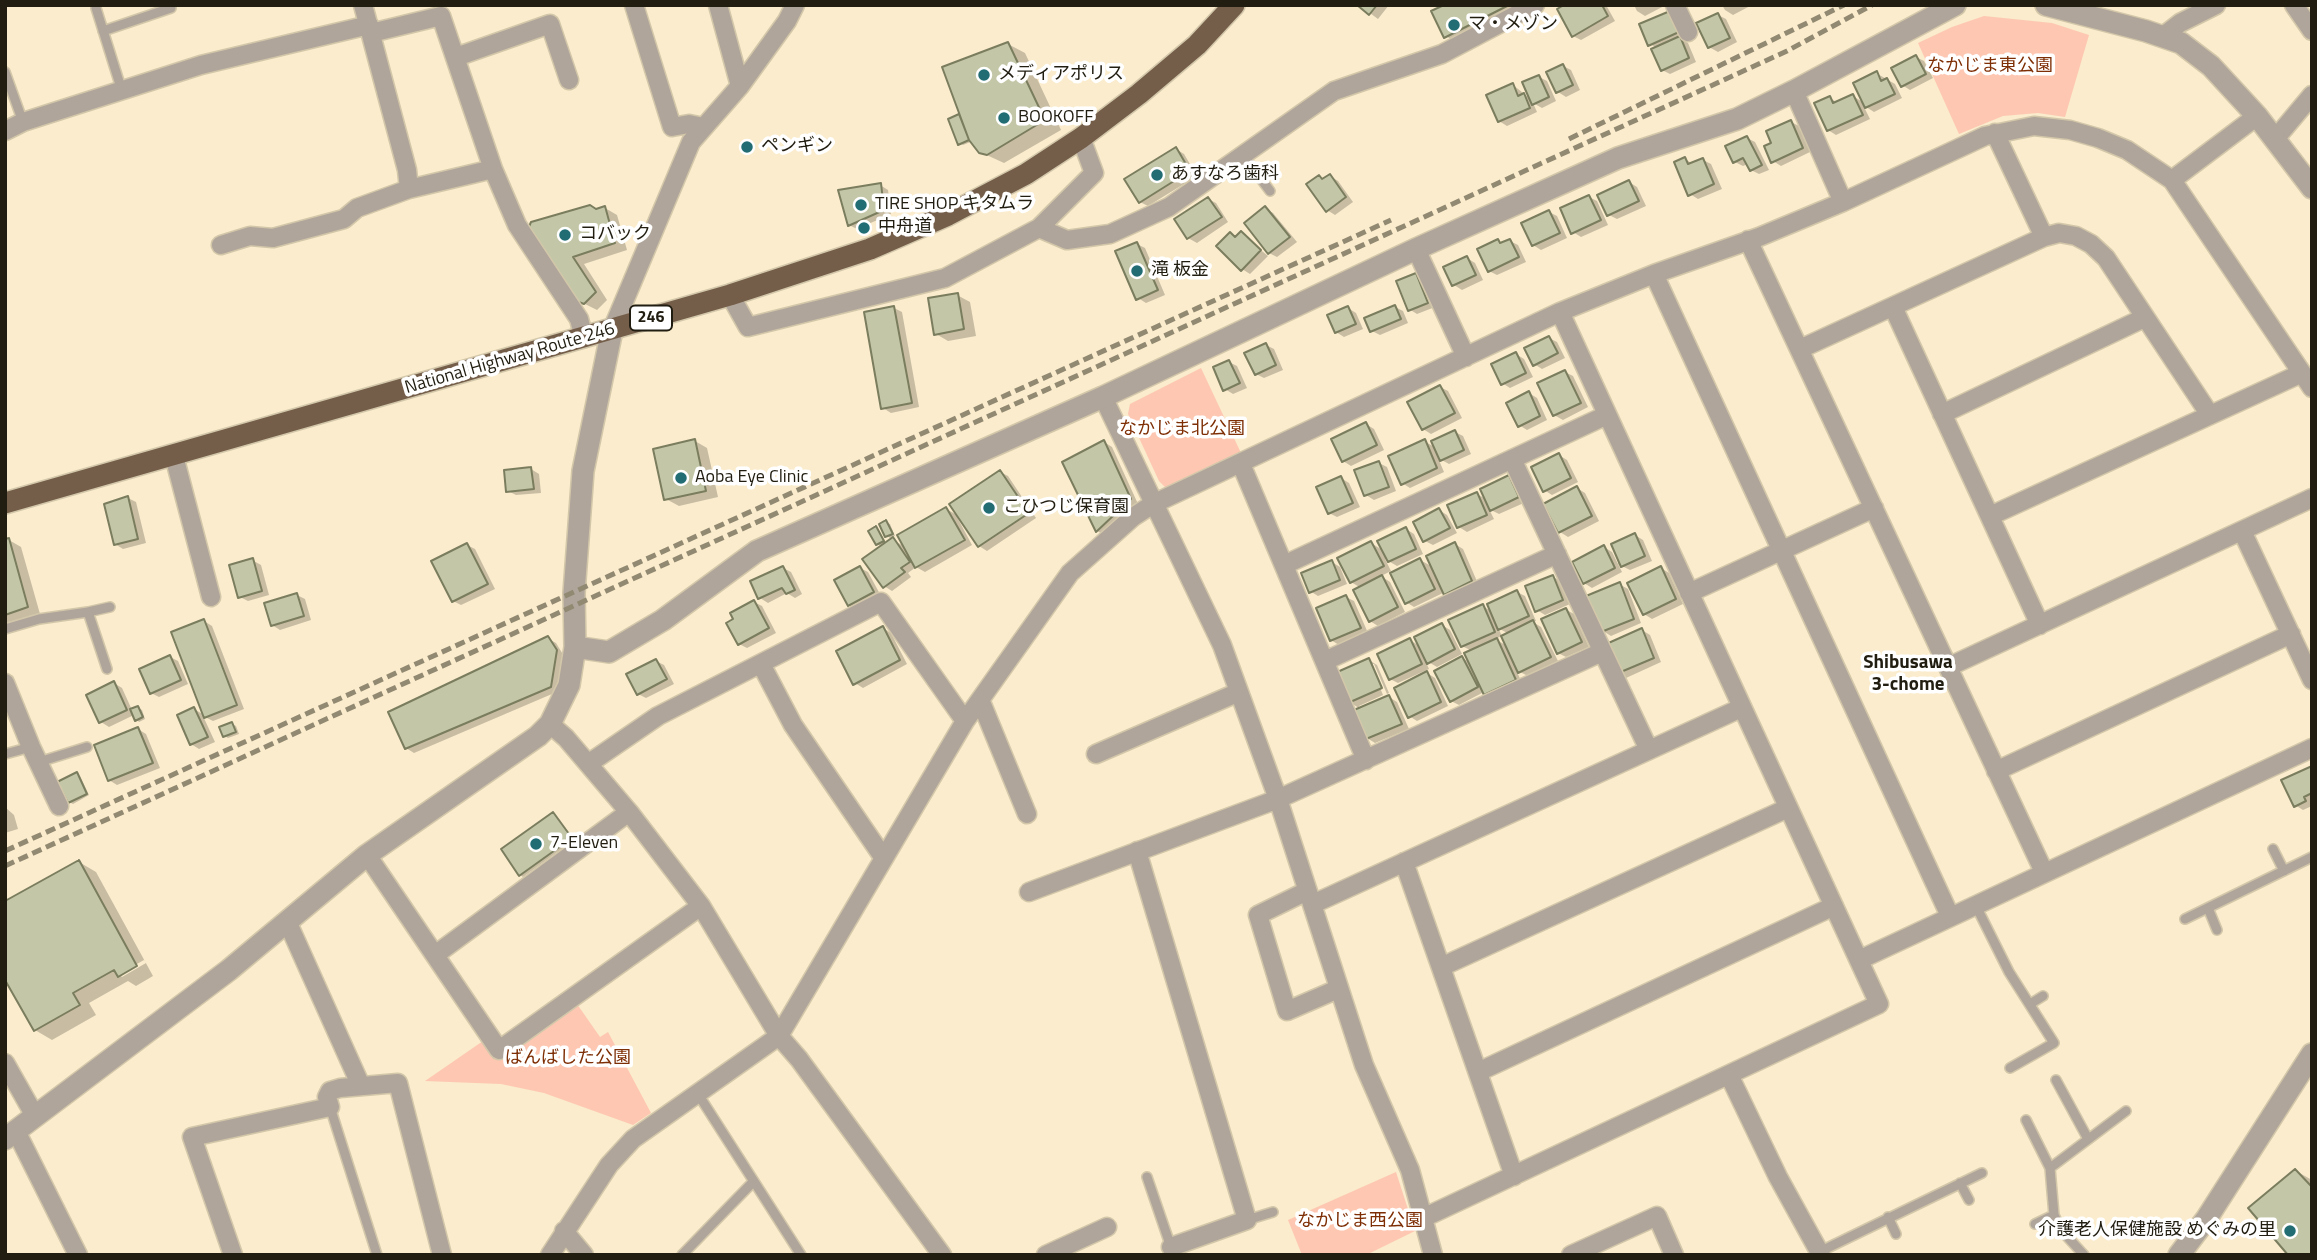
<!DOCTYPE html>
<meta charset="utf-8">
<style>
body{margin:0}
#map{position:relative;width:2317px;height:1260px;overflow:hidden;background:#faeccc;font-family:"Titillium Web",sans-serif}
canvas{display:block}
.frame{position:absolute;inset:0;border:7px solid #211d11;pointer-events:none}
</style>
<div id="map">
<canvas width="2317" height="1260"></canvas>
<div class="frame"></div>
</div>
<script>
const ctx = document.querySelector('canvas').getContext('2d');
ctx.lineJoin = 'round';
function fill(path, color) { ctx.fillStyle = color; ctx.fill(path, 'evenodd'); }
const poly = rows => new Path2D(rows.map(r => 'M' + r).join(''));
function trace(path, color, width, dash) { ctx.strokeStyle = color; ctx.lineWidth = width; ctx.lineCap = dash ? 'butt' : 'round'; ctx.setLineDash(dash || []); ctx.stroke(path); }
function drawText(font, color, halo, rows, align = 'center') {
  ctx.font = font + ' "Titillium Web","Noto Sans JP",sans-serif'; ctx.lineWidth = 7; ctx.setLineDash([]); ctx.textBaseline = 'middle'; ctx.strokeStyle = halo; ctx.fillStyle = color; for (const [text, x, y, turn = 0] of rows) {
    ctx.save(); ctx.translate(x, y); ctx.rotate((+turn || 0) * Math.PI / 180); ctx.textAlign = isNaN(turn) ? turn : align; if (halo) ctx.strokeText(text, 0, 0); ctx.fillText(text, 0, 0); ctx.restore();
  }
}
fill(poly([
 [1984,16,2052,23,2089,35,2065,117,2038,113,2003,116,1959,134,1918,43,1952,27],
 [1201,368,1241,453,1166,488,1159,481,1128,414,1130,404],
 [577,1004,600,1037,608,1032,651,1113,633,1125,544,1093,501,1084,425,1081,483,1041,497,1060],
 [1396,1172,1415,1231,1366,1255,1302,1255,1288,1220]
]), '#fec7b2');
fill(poly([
 [1359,5,1389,5,1378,19],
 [1448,5,1524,5,1454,41,1446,36],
 [1568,5,1606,5,1615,21,1581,40,1573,36],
 [1634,5,1666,5,1645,16,1637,11],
 [1722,5,1752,5,1733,15,1725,10],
 [1669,13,1686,37,1681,39,1688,43,1696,62,1670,74,1662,70,1657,48,1650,44],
 [1718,15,1726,19,1737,42,1718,52,1709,47],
 [1008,44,1025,53,1061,130,1004,163,980,152,973,141,963,145,959,143,959,116,964,119],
 [1916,57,1924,61,1933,78,1910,90,1902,85],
 [1563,66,1571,70,1580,90,1566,97,1558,92],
 [1876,73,1895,84,1902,98,1874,112,1863,105,1870,119,1836,135,1828,130,1830,98,1838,103,1853,96,1864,103],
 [1539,77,1547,81,1556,101,1542,108,1533,103,1537,112,1507,126,1499,121,1513,85,1532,100],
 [1791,122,1799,126,1810,152,1781,166,1773,161,1773,144],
 [1747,138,1755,142,1769,170,1759,174,1751,170,1748,164,1743,166,1735,162],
 [1176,149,1184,154,1197,176,1148,206,1140,202],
 [1685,159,1693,164,1703,160,1711,164,1722,189,1698,199,1690,194],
 [1330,176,1338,181,1353,202,1335,215,1327,210,1319,177,1325,180],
 [1629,182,1637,187,1646,206,1617,219,1609,215],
 [880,185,888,190,891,214,857,229,849,225],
 [1589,197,1597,201,1608,225,1581,237,1573,232],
 [1208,199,1216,203,1228,222,1197,243,1188,238,1176,220],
 [605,208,617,215,627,250,584,264,607,300,597,310,577,300,530,229],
 [1265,208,1273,213,1297,242,1277,257,1269,253],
 [1549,212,1557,216,1567,238,1541,250,1533,245],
 [1241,234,1268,256,1250,274,1242,269,1237,238],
 [1498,241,1503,244,1510,241,1518,245,1526,262,1497,275,1489,271],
 [1137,244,1145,248,1165,295,1146,303,1138,298],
 [1467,258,1475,263,1483,280,1462,290,1454,285],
 [1415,275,1423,279,1435,307,1417,314,1409,309],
 [957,295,970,302,976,336,948,341,936,334],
 [1395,307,1403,311,1408,323,1380,335,1372,331],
 [894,308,902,312,919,407,891,413,883,408],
 [1348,308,1356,313,1363,329,1344,337,1336,332],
 [1549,338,1557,342,1565,358,1542,369,1534,364],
 [1266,345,1274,349,1283,370,1264,378,1256,374],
 [1516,354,1524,359,1533,377,1510,388,1502,383],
 [1229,362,1237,366,1247,388,1233,394,1225,389],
 [1565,372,1573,376,1588,407,1563,420,1554,415],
 [1440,387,1448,391,1462,418,1431,434,1423,429],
 [1529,393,1537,398,1547,420,1527,430,1519,425],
 [1366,424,1374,429,1384,450,1351,466,1343,461],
 [1455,432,1463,436,1471,454,1449,464,1438,458,1444,472,1410,488,1402,483,1424,441,1436,448],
 [695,441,707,448,718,497,679,506,666,499],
 [1104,442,1112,447,1138,504,1105,535,1097,531],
 [1559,455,1567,460,1578,482,1552,495,1544,490],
 [1379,463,1387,467,1396,491,1374,500,1366,495],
 [531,469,539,474,541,493,516,495,508,491],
 [1000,472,1008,476,1036,518,987,551,979,546],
 [1509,477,1517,482,1526,502,1499,514,1489,509,1494,519,1467,532,1459,527,1477,494,1486,499],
 [1341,478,1349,483,1360,507,1337,517,1329,513],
 [1577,488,1585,493,1599,521,1568,537,1560,532,1545,504],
 [128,498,136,502,146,543,123,549,115,544],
 [946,509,959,516,957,517,972,545,925,572,916,567,908,573,911,577,892,591,884,586,882,547,877,544,876,528,887,544,893,540,887,536,886,522,890,524,895,536,890,538,905,547],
 [1439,510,1447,515,1457,533,1433,545,1425,541],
 [1406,529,1414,534,1423,554,1397,566,1385,559,1391,571,1381,576,1390,582,1405,612,1378,626,1370,621,1361,588,1351,582,1371,543,1384,551],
 [1635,535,1643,540,1652,561,1630,570,1618,564],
 [9,540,21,547,40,614,5,625,5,541],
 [1455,544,1463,549,1479,586,1453,598,1443,593,1414,607,1406,602,1420,560,1433,567],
 [467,545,475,549,495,589,461,605,453,601],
 [1604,547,1612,552,1622,572,1592,588,1584,583],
 [252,560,261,565,269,595,248,601,240,597],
 [1332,562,1340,567,1347,584,1318,596,1310,591],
 [783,568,791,572,802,594,795,598,787,593,768,603,760,598],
 [860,568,868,572,881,596,857,609,849,605],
 [1661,568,1669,573,1683,604,1652,619,1644,614],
 [1553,577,1561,581,1570,604,1545,615,1537,610],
 [1619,584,1628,589,1641,623,1611,636,1603,631],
 [1517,592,1525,596,1536,621,1533,622,1541,627,1558,661,1528,676,1516,670,1523,685,1493,698,1484,692,1459,705,1451,701,1461,657,1471,663,1472,651,1462,646,1483,606,1492,612],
 [1498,628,1509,634,1507,646,1495,639,1502,636],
 [297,595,305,599,311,620,280,630,272,625],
 [1346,597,1354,601,1368,633,1339,645,1331,640],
 [754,602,762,606,776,633,747,648,739,644],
 [1563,608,1574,614,1589,647,1566,657,1558,653],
 [204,621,212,626,244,709,213,721,203,716,215,742,199,749,191,744,194,709,204,715],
 [1442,625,1450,630,1462,654,1437,667,1425,660,1429,669,1398,683,1390,679,1410,640,1421,647],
 [883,628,891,633,907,664,863,688,855,683],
 [1642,630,1650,635,1661,662,1626,678,1618,673],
 [547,638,556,643,564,656,559,691,414,753,406,748],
 [170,657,178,661,188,684,159,697,151,693],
 [1369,660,1377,665,1389,693,1387,694,1374,664,1370,664,1383,695,1359,706,1359,708,1349,702],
 [656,661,664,665,674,684,646,698,638,694],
 [1427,673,1435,678,1448,706,1417,721,1409,716],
 [114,683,122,688,132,710,138,708,142,710,145,719,139,722,134,715,109,727,101,722],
 [1389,697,1397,702,1409,729,1375,743,1367,738],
 [232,724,236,726,239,734,228,738,225,736],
 [138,729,146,734,160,768,117,785,109,780],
 [2312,767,2312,806,2303,810,2295,805],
 [77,774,80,776,89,795,73,804,69,802],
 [5,807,14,815,18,829,5,833],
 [553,814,574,840,523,877,520,875],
 [79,862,96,872,153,976,136,986,128,981,89,1003,96,1015,52,1040,35,1030],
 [144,960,146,963,122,977,119,974],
 [2296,1171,2312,1180,2312,1255]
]), '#0003');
const building = poly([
 [1357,5,1377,5,1369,15,1357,5],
 [1444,5,1509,5,1444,38,1431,11,1444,5],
 [1564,5,1602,5,1608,16,1572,37,1557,9,1564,5],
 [1670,11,1679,32,1648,46,1639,24,1670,11],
 [1718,13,1730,38,1708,48,1696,23,1718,13],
 [1680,36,1689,58,1661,71,1651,49,1680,36],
 [1008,42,1045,120,987,155,979,153,969,140,942,67,1008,42],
 [1916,55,1926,74,1901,87,1891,68,1916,55],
 [1563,64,1573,85,1556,93,1546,72,1563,64],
 [1877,71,1881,81,1887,78,1895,94,1865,108,1853,83,1877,71],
 [1539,75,1549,97,1532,105,1522,82,1539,75],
 [1513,83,1518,96,1524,93,1530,108,1498,122,1486,95,1513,83],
 [1853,94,1863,115,1827,131,1814,103,1830,96,1833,103,1853,94],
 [959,114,969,140,958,145,948,119,959,114],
 [1791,120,1803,148,1771,163,1764,146,1771,143,1766,131,1791,120],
 [1747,136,1762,165,1750,171,1743,158,1733,163,1725,146,1747,136],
 [1176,147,1190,171,1139,203,1124,179,1176,147],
 [1685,157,1688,164,1703,158,1714,184,1688,196,1674,162,1685,157],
 [1330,174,1346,197,1326,212,1306,184,1319,175,1322,179,1330,174],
 [1629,180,1639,201,1607,216,1597,195,1629,180],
 [881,183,884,210,848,226,838,190,881,183],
 [1589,195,1601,220,1571,234,1560,208,1589,195],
 [1208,197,1222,217,1187,239,1174,219,1208,197],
 [590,205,596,209,605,206,615,243,573,257,596,292,584,304,576,301,528,229,531,222,590,205],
 [1265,206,1290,237,1268,254,1244,223,1265,206],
 [1549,210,1560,233,1532,246,1521,223,1549,210],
 [1241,231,1261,250,1241,271,1216,246,1230,232,1235,237,1241,231],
 [1498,239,1500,243,1510,239,1519,257,1488,272,1477,249,1498,239],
 [1137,242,1158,290,1136,300,1115,251,1137,242],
 [1467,256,1476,275,1452,286,1443,267,1467,256],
 [1416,273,1428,303,1408,311,1396,281,1416,273],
 [958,293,964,329,934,335,928,298,958,293],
 [1395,305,1401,319,1370,332,1364,318,1395,305],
 [894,306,912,403,881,409,864,312,894,306],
 [1348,306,1356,324,1335,333,1327,315,1348,306],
 [1549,336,1558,353,1533,366,1524,348,1549,336],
 [1266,343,1276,365,1255,375,1244,353,1266,343],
 [1516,352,1526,373,1501,385,1491,364,1516,352],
 [1229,360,1240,383,1223,391,1213,367,1229,360],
 [1565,370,1581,403,1553,416,1537,383,1565,370],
 [1440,385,1455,413,1422,430,1407,402,1440,385],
 [1529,391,1540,416,1518,427,1506,403,1529,391],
 [1366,422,1377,445,1342,462,1331,439,1366,422],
 [1455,430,1464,450,1440,461,1431,441,1455,430],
 [695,439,706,491,664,500,653,449,695,439],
 [1425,439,1437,468,1401,485,1388,456,1425,439],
 [1104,440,1131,499,1096,532,1062,462,1104,440],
 [1559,453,1571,478,1543,492,1531,467,1559,453],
 [1379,461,1389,487,1364,496,1354,470,1379,461],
 [531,467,534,489,506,492,504,470,531,467],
 [1000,470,1029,513,978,547,949,504,1000,470],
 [1509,475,1519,497,1490,511,1480,489,1509,475],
 [1341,476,1353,503,1328,514,1316,487,1341,476],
 [1577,486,1592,516,1558,533,1543,504,1577,486],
 [1477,492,1487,515,1457,528,1447,505,1477,492],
 [128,496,138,539,114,545,104,504,128,496],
 [946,507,965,540,915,568,897,535,946,507],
 [1439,508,1450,528,1423,542,1413,522,1439,508],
 [886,520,893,534,885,537,879,524,886,520],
 [876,526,884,541,876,545,868,531,876,526],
 [1406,527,1416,549,1388,562,1377,541,1406,527],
 [1635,533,1645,556,1621,567,1611,544,1635,533],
 [893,537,910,562,901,568,905,572,883,588,862,559,893,537],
 [9,538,28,607,5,615,5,539,9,538],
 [1371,541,1384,566,1350,583,1337,558,1371,541],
 [1455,542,1472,581,1444,595,1426,556,1455,542],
 [467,543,488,584,452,602,431,561,467,543],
 [1604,545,1615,568,1583,584,1572,562,1604,545],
 [253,558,262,591,238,598,229,565,253,558],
 [1420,558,1435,589,1405,604,1390,573,1420,558],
 [1332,560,1340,580,1309,593,1301,573,1332,560],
 [783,566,795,590,786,594,782,588,758,599,750,581,783,566],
 [860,566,874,592,848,606,834,580,860,566],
 [1661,566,1676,599,1643,615,1627,583,1661,566],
 [1382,575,1398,607,1369,622,1353,590,1382,575],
 [1553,575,1563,600,1535,612,1525,586,1553,575],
 [1620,582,1634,619,1601,632,1586,596,1620,582],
 [1517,590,1529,616,1498,630,1487,604,1517,590],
 [297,593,304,616,271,626,264,603,297,593],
 [1346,595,1361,628,1330,641,1316,608,1346,595],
 [754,600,769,628,738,645,726,623,733,619,730,613,754,600],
 [1483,604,1495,632,1461,647,1448,620,1483,604],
 [1566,608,1582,642,1557,654,1541,619,1566,608],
 [204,619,237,705,204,718,171,632,204,619],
 [1533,620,1551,657,1518,673,1501,636,1533,620],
 [1442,623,1455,649,1427,664,1414,637,1442,623],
 [883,626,900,660,853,685,836,651,883,626],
 [1642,628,1654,658,1616,674,1604,645,1642,628],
 [548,636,557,650,551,687,405,749,388,712,548,636],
 [1410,638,1422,664,1389,680,1377,654,1410,638],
 [1497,638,1516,680,1484,695,1464,653,1497,638],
 [170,655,181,680,150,694,139,669,170,655],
 [1462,656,1478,687,1450,702,1434,671,1462,656],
 [1369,658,1382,688,1348,703,1335,673,1369,658],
 [656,659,667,679,637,695,626,674,656,659],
 [1427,671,1441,702,1408,718,1394,688,1427,671],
 [114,681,127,710,99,723,86,695,114,681],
 [1389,695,1402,724,1366,739,1354,710,1389,695],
 [138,706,143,717,135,721,130,709,138,706],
 [194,707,208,737,190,745,177,715,194,707],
 [232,722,236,732,223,737,219,727,232,722],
 [138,727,153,763,108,781,94,745,138,727],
 [2312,766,2312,793,2304,797,2306,801,2294,807,2281,780,2312,766],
 [77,772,87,794,68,803,57,782,77,772],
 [553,812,572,838,519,876,501,849,553,812],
 [79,860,137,966,118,977,114,970,73,993,80,1005,34,1031,5,980,5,901,79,860],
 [2295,1169,2312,1187,2312,1255,2288,1255,2248,1208,2295,1169]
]);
fill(building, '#c4c7a7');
trace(building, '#7b7d5f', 2);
const service = poly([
 [96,8,122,91],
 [103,31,171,8],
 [5,72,23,122],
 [1243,155,1270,191],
 [88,612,110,607],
 [5,629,39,619,88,612,107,669],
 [5,754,31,747],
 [39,762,87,747],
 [2273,849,2284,871],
 [1975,904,2009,972,2054,1043,2010,1068],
 [2208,908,2217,930],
 [2185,919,2312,857],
 [2030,1004,2043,996],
 [2056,1080,2088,1139],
 [698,1094,801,1255],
 [330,1107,377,1255],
 [2026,1120,2050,1168,2054,1215,2061,1230,2084,1255],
 [2050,1168,2126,1111],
 [1147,1177,1172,1250],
 [1960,1183,1969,1200],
 [1888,1217,1896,1234],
 [1247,1220,1273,1212],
 [2035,1224,2054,1215],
 [1819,1252,1982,1173],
 [682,1255,753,1182]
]);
const minor = poly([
 [363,5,407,170,409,189],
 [634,5,672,127,689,124,703,127],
 [718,5,740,86],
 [1675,5,1688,32],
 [2294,5,2312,31],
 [371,33,441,16,493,169,517,225,579,319,584,338],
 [2162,37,2180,23,2216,5],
 [456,57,550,24,569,80],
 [1794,91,1843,202],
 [5,131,23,122,201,65,369,25],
 [1995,133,2044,237],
 [1081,138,1094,173,1039,228,1067,240,1110,234,1169,207,1334,91,1442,54,1535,5],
 [2276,138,2312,95],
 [2172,180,2257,116],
 [1748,240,2044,872],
 [221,245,250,236,273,238,344,219,357,208,409,189,493,169],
 [1416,249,1466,357],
 [1654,274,1950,916],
 [730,295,748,327,945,278,1039,228],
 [1893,307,2040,625],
 [612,330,691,142,740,86,787,21,795,5],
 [1800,349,2044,237,2059,233,2076,236,2091,244,2106,258,2210,415],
 [1103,397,1222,645,1278,799,1364,1065,1410,1170,1433,1255],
 [1942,414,2144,318],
 [174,456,211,597],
 [1512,459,1649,750],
 [1241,464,1366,760],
 [1990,516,2302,373],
 [2242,531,2312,680],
 [1284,565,1607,415],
 [1689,593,1874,508],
 [1325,661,1557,554],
 [761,664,793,725,883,857],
 [1948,667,2312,498],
 [5,683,31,747,59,806],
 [981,702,1027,814],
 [550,724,566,738,629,812,701,906,779,1036,799,1059,942,1255],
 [1096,754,1239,692],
 [588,764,658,716,881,602,965,721],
 [1996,771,2291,634],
 [1137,851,1247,1220,1171,1247],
 [367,855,499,1050,701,906],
 [1404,862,1514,1176],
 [1307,891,1258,915,1287,1011,1338,989],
 [1029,892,1278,799,1602,652],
 [1313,904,1741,708],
 [287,921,361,1086],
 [435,955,629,812],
 [1859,960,2312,748],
 [1441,967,1788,808],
 [5,1063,35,1116],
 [1478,1072,1834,906],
 [1729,1075,1778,1177,1821,1255],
 [16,1131,78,1255],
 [1423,1218,1879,1004,1560,312],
 [564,1231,584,1255],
 [233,1255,192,1137,330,1107,327,1097,330,1091,340,1088,398,1083,442,1255],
 [550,1255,609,1165,633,1139,779,1036,965,721,1070,573,1133,517,1153,504,1560,312,1654,274,1759,237,1843,202,1985,136,2034,126,2070,130,2098,138,2127,150,2172,180,2312,388],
 [1046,1255,1107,1227],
 [1571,1255,1657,1216,1674,1255]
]);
const tertiary = poly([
 [2046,5,2146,31,2181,43,2211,66,2257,116,2312,188],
 [575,647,609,652,663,620,757,551,1103,397,1416,249,1618,158,1737,119,1794,91,1955,5],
 [5,1139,229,970,367,855,538,736,550,724,569,685,575,647,574,593,583,471,612,330],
 [2179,1255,2207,1218,2312,1054]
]);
const trunk = poly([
 [5,503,730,295,870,249,948,215,1026,174,1081,138,1139,94,1197,45,1234,5]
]);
trace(service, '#d3c7aa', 12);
trace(minor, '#d3c7aa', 21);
trace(tertiary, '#d3c7aa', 24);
trace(trunk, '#d3c7aa', 24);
trace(service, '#b0a59a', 9);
trace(minor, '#b0a59a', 18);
trace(tertiary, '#b0a59a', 21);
trace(trunk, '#745e4a', 21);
trace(poly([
 [1569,139,1844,5],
 [5,851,1391,220],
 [5,866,1787,51,1872,5]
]), '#928972', 5, [10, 5]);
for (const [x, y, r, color] of [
 [1454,25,7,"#226d74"],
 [984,75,7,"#226d74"],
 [1004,118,7,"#226d74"],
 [747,147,7,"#226d74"],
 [1157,175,7,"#226d74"],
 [861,205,7,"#226d74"],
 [864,228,7,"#226d74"],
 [565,235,7,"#226d74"],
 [1137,271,7,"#226d74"],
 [681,478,7,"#226d74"],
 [989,508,7,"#226d74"],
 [536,844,7,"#226d74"],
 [2290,1231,7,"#226d74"]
]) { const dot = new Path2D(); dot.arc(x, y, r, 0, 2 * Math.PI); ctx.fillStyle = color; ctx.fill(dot); trace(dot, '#fff', 2.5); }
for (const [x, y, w] of [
 [651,318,42]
]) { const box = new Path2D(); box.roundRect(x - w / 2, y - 12.5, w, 25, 5); ctx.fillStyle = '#fff'; ctx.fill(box); trace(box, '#211d11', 2); }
drawText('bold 16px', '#211d11', null, [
 ["246",651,318]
]);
drawText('18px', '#211d11', '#fff', [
 ["マ・メゾン",1468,25],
 ["メディアポリス",998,75],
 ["BOOKOFF",1018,118],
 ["ペンギン",761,147],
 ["あすなろ歯科",1171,175],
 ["TIRE SHOP キタムラ",875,205],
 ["中舟道",878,228],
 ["コバック",579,235],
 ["滝 板金",1151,271],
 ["Aoba Eye Clinic",695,478],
 ["こひつじ保育園",1003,508],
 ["7-Eleven",550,844],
 ["介護老人保健施設 めぐみの里",2276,1231,"right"]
], 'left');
drawText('18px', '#7e2e04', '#fff', [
 ["なかじま東公園",1990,67],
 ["なかじま北公園",1182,430],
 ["ばんばした公園",568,1059],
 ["なかじま西公園",1360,1222]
]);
drawText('18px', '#211d11', '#fff', [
 ["National Highway Route 246",510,359,-16]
]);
drawText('bold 19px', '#211d11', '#fff', [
 ["Shibusawa",1908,663],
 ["3-chome",1908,685]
]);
</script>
